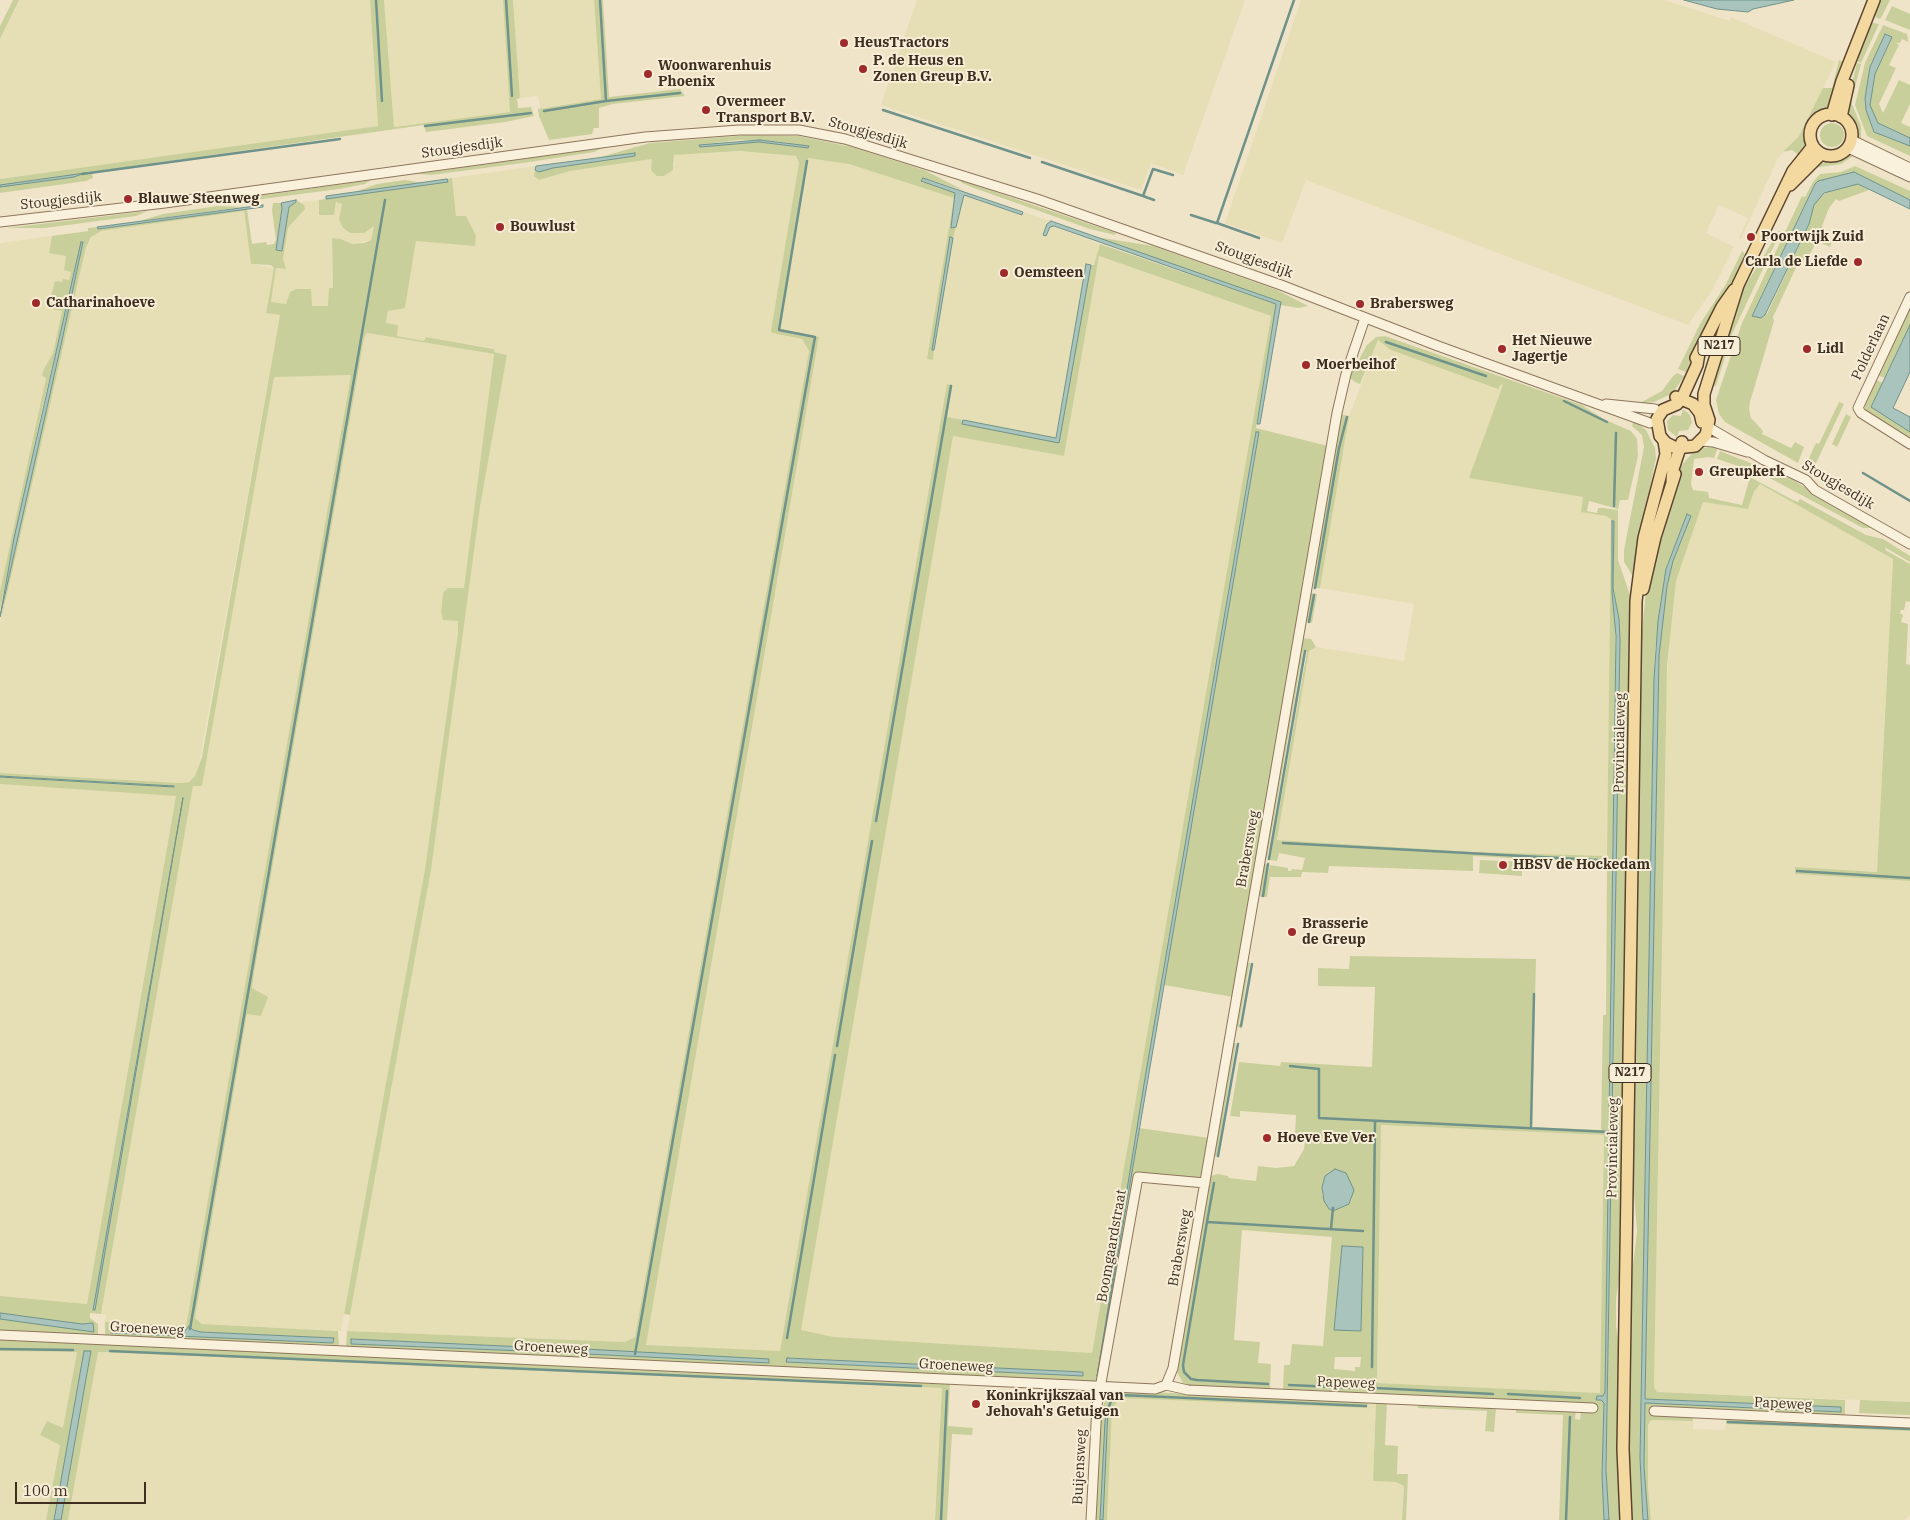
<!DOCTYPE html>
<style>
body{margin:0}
#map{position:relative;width:1910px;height:1520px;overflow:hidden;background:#f0e4c8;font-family:"IBM Plex Serif",serif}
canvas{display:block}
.scale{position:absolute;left:15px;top:1482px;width:131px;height:22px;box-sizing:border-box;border:2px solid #3d2e20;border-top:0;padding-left:6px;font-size:15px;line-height:18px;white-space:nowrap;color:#3d2e20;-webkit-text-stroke:4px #f7eed8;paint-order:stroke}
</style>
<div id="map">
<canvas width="1910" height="1520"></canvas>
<div class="scale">100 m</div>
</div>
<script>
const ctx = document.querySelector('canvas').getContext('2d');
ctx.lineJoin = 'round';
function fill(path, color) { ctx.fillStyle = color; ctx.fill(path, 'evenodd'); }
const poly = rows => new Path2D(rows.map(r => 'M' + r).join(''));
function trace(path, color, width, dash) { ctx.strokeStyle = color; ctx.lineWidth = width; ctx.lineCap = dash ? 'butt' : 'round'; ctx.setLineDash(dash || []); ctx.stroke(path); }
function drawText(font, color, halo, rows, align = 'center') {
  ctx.font = font + ' "IBM Plex Serif",serif'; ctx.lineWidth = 4; ctx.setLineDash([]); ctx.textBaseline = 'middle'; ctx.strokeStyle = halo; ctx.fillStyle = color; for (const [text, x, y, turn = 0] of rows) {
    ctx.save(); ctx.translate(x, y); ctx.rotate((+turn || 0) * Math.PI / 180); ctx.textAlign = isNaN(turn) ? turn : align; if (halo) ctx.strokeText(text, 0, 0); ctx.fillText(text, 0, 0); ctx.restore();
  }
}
fill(poly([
 [19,0,370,0,378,126,0,179,0,39],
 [384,0,503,0,511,112,394,127],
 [513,0,594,0,601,99,540,108,538,96,520,98],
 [917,0,1245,0,1183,175,1151,163,1141,190,881,105],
 [1301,0,1664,0,1730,21,1731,17,1836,62,1799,136,1778,158,1741,239,1739,238,1748,218,1719,205,1706,233,1734,247,1713,289,1688,325,1306,180,1282,243,1225,223],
 [751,151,796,156,799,163,772,333,802,339,809,351,635,1337,625,1342,347,1331,431,870,480,507,507,355,494,352,494,348,426,337,425,341,396,336,386,323,388,311,405,307,416,241,467,216,456,216,452,178,536,166,534,171,539,180,570,171,653,159,657,176,664,176,675,165,674,155],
 [808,157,849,164,954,198,928,359,933,359,953,238,963,195,1022,215,1023,212,1051,221,1047,224,1044,235,1046,235,1050,226,1052,226,1100,244,1094,265,1086,264,1056,438,946,417,952,385,947,385,780,1352,646,1345,819,338,780,329],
 [319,200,319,214,334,214,337,201,342,204,343,228,350,233,374,225,371,240,352,244,341,239,332,239,333,289,329,289,329,306,311,306,311,289,296,289,290,292,286,304,270,302,276,268,286,269,283,260,288,228,302,213,301,202],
 [244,211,251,264,274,268,266,313,280,315,198,770,192,780,180,783,0,773,0,625,87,243,94,234,101,231],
 [52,236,49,252,67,256,71,271,69,280,62,282,48,307,62,311,53,353,44,369,42,376,46,377,0,591,0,243],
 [1099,256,1271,316,1092,1353,834,1337,800,1330,953,436,1064,456],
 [367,333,494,354,464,589,448,588,443,593,441,612,458,621,458,633,425,869,341,1331,202,1324,195,1318,364,338],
 [1378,340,1572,402,1613,423,1583,497,1581,511,1606,516,1611,519,1607,856,1475,852,1277,840,1309,651,1316,647,1404,661,1414,604,1320,588,1348,419],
 [352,375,186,1326,105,1322,106,1315,101,1314,193,786,202,786,274,376],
 [1760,484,1893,559,1877,872,1796,867,1795,874,1910,881,1910,1402,1657,1392,1654,1387,1665,706,1671,619,1676,581,1703,502,1748,509,1754,492],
 [0,784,176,795,87,1304,0,1296],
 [1381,1125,1604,1135,1600,1393,1377,1383],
 [0,1351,77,1352,63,1429,40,1435,60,1444,46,1520,0,1520],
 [97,1352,942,1388,935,1520,68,1520],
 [1123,1397,1367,1408,1368,1402,1376,1402,1373,1481,1395,1482,1404,1486,1402,1520,1107,1520,1112,1411,1116,1403],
 [1651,1420,1693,1421,1693,1429,1725,1430,1726,1424,1910,1431,1910,1515,1904,1520,1651,1520,1648,1487,1648,1425]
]), '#e6deb5');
fill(poly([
 [13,0,19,0,0,39,0,26],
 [370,0,384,0,394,127,510,112,503,0,513,0,520,98,517,99,518,108,531,107,534,116,505,122,426,132,424,125,92,172,93,178,86,181,0,193,0,187,85,174,0,185,0,179,378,126],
 [594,0,603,0,609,97,680,89,685,96,613,104,599,108,599,128,594,128,592,134,549,140,539,116,538,109,601,99],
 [1879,0,1890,0,1881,18,1878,19,1873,14],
 [1892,6,1910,14,1910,30,1885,20],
 [1874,23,1879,24,1861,63,1857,61,1864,38,1869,24],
 [1883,25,1907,34,1908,40,1908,42,1902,39,1900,43,1896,43,1899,45,1889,65,1896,68,1879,104,1883,113,1899,80,1910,85,1910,104,1901,123,1910,127,1910,138,1878,123,1870,105,1875,74,1892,38,1885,34,1870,67,1865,104,1874,132,1910,146,1910,156,1867,136,1855,105,1865,63],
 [1839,60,1842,61,1842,67,1833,101,1810,124,1803,152,1800,156,1792,150,1783,152,1799,136,1823,88,1832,88],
 [1857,63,1861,64,1851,102,1861,126,1861,142,1846,107],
 '1820 135a12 12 0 1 1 24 0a12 12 0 1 1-24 0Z',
 [748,135,799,136,852,147,924,170,963,190,923,178,922,181,954,192,956,196,951,227,956,227,953,238,950,238,932,350,934,350,933,360,927,359,954,198,849,164,808,158,780,329,819,337,646,1345,780,1351,947,384,952,385,947,417,963,420,963,424,1059,442,1091,265,1094,265,1100,244,1276,304,1256,428,1328,446,1233,997,1164,985,1259,433,1256,432,1096,1375,1139,1128,1209,1138,1200,1178,1136,1173,1097,1382,346,1346,347,1331,625,1342,635,1337,809,351,802,339,772,333,771,331,799,163,796,156,741,151,674,155,673,170,664,176,657,176,651,170,652,159,570,171,539,180,534,176,535,170,542,171,553,168,635,156,635,153,597,158,650,143],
 [738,140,774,141,808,146,808,148,759,142,700,145],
 [1099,256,1271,316,1092,1353,834,1337,801,1330,953,436,1064,456],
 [351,1339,547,1348,547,1352,352,1344],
 [566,1349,769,1359,769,1363,566,1353],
 [787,1358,1082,1372,1083,1376,787,1362],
 [603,148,594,152,523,163,431,175,416,174],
 [1856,154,1841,164,1813,168,1813,165],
 [1855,166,1910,191,1910,200,1854,172,1815,184,1752,315,1762,318,1767,314,1809,224,1813,207,1817,199,1829,191,1858,184,1869,190,1839,201,1836,199,1829,208,1822,226,1825,230,1825,239,1832,242,1830,247,1817,241,1806,261,1800,259,1773,317,1774,321,1750,402,1749,409,1751,418,1763,431,1762,434,1791,448,1795,442,1804,447,1798,463,1725,422,1719,414,1716,400,1742,323,1802,196,1805,197,1813,182,1820,174,1841,172],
 [452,178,456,216,466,216,476,236,475,246,416,241,405,308,388,311,386,323,398,325,397,336,424,341,426,337,494,349,494,352,507,355,480,507,431,870,350,1315,344,1314,425,869,458,633,458,621,443,620,441,612,443,593,448,588,464,588,494,354,367,333,364,338,254,974,252,988,268,997,261,1016,247,1014,195,1318,202,1324,338,1331,339,1345,106,1336,105,1332,105,1322,186,1326,351,375,274,377,202,786,193,786,101,1314,90,1313,90,1318,98,1324,98,1335,0,1331,0,1319,94,1331,93,1323,82,1324,0,1313,0,1296,87,1304,176,796,0,784,0,777,174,786,0,776,0,773,180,783,189,782,195,776,202,757,280,315,266,313,274,268,271,265,251,264,244,211,101,231,91,237,86,247,0,625,13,554,83,242,43,405,0,610,0,591,46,378,42,376,44,369,53,353,62,311,48,308,55,281,62,282,63,279,69,280,71,272,64,270,66,256,49,253,52,236,88,231,88,228,97,227,98,229,247,209,252,244,266,242,267,245,274,244,276,240,272,210,273,203,281,203,282,208,276,250,282,251,289,207,296,202,296,200,304,205,305,209,288,228,283,259,286,269,276,268,271,302,286,304,290,292,296,289,311,289,312,306,328,306,329,288,333,288,332,238,341,239,352,244,364,243,371,240,374,226,364,233,350,233,343,228,339,219,342,204,336,202,334,215,319,215,319,200,448,182,447,179],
 [183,798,95,1309,93,1310,93,1309],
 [189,1326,193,1330,201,1332,333,1338,334,1343,111,1333,112,1327,186,1331],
 [371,180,365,184,339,189,239,202,224,201],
 [405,180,424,183,355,192,377,184],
 [960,180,1116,233,1115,235,1090,229,974,188,962,183],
 [218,206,242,207,139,221,163,214],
 [148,211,136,216,45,228,7,228],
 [1779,231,1781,231,1732,334,1716,386,1710,387,1742,291],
 [1090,236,1153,246,1277,290,1308,306,1298,308,1281,305,1281,302],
 [1742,251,1745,254,1733,285,1697,346,1686,372,1678,369,1700,324,1726,284],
 [1910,307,1910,325,1885,378,1877,375],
 [1385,336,1582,405,1603,419,1631,431,1637,439,1638,456,1628,500,1620,500,1618,509,1589,501,1587,511,1597,513,1598,508,1603,508,1618,510,1618,560,1630,595,1632,633,1621,1266,1616,1298,1616,1326,1620,1352,1618,1471,1621,1520,1609,1520,1606,1485,1620,640,1619,619,1613,588,1614,521,1612,586,1615,619,1615,684,1605,1392,1603,1396,1597,1400,1601,1400,1604,1403,1602,1476,1604,1520,1559,1520,1563,1415,1516,1413,1516,1408,1576,1411,1575,1419,1580,1420,1581,1411,1283,1390,1284,1365,1290,1365,1292,1344,1323,1346,1332,1237,1242,1230,1234,1340,1260,1342,1258,1363,1271,1364,1270,1390,1188,1385,1183,1383,1177,1372,1210,1176,1218,1174,1228,1176,1229,1178,1256,1181,1258,1166,1276,1168,1294,1166,1304,1149,1306,1134,1295,1134,1296,1115,1240,1111,1240,1117,1230,1116,1239,1062,1280,1066,1281,1062,1372,1067,1375,987,1318,986,1318,968,1349,969,1350,956,1536,959,1532,1127,1601,1130,1603,1015,1606,1015,1607,863,1473,856,1473,871,1329,866,1328,873,1302,872,1301,877,1270,877,1267,897,1261,897,1258,894,1264,865,1267,864,1263,896,1270,865,1288,868,1288,871,1291,871,1292,869,1302,870,1305,858,1279,853,1277,861,1270,860,1307,652,1303,651,1267,859,1264,856,1302,638,1311,639,1316,647,1309,651,1277,840,1475,852,1607,856,1611,519,1606,516,1581,512,1583,497,1469,478,1503,385,1501,384,1498,389,1391,350,1378,340,1360,384,1355,382,1350,378,1351,374,1367,345,1376,337],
 [1381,1125,1604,1135,1600,1393,1377,1383],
 [1323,1180,1352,1199,1349,1204,1334,1211,1329,1209,1322,1194],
 [1342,1246,1363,1247,1361,1331,1334,1329],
 [1335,1357,1361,1357,1360,1367,1355,1367,1355,1371,1334,1369],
 [1677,373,1684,376,1673,393,1654,402,1638,404,1662,391,1673,376],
 [1876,380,1883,383,1871,407,1910,432,1910,440,1866,410,1864,404],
 [1839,402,1844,404,1816,463,1812,468,1807,469,1805,467,1816,443,1819,444],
 [1683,409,1690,415,1692,423,1688,430,1679,431,1677,437,1668,430,1667,421,1673,415,1681,416],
 [1340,414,1349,416,1320,588,1313,588],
 [1846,414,1851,417,1837,447,1832,444],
 [1634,420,1646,430,1655,448,1656,458,1632,575,1624,562,1624,550,1644,447,1642,435,1632,426],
 [1714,446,1718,447,1714,458,1708,457,1694,459,1691,484,1693,490,1708,492,1709,498,1742,505,1750,477,1793,500,1798,502,1800,499,1866,535,1883,539,1910,556,1910,562,1886,548,1885,550,1910,564,1910,602,1906,601,1904,610,1901,610,1900,613,1903,615,1901,622,1908,624,1906,664,1910,665,1910,881,1795,874,1795,867,1877,872,1893,559,1760,484,1754,492,1748,509,1703,502,1676,581,1667,666,1654,1387,1657,1392,1845,1400,1845,1416,1693,1416,1693,1421,1651,1420,1648,1425,1648,1487,1651,1520,1648,1520,1644,1466,1645,1403,1841,1412,1841,1407,1645,1399,1659,656,1667,586,1673,561,1690,516,1687,514,1666,569,1655,650,1640,1458,1643,1520,1631,1520,1628,1476,1631,1282,1637,1232,1633,1179,1642,630,1647,582,1681,466,1695,450],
 [1720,451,1793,480,1872,528,1863,528,1762,474,1717,459],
 [1311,593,1317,594,1312,623,1305,621],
 [1480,860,1527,862,1527,869,1522,869,1522,876,1479,873],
 [1247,963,1250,963,1239,1023,1242,1029,1236,1026],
 [1233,1043,1236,1043,1217,1155,1220,1158,1213,1155],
 [0,1339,950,1384,948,1426,973,1428,972,1435,952,1434,947,1520,935,1520,942,1388,98,1352,68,1520,61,1520,91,1352,84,1351,54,1520,46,1520,60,1445,40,1435,47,1421,63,1428,77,1352,0,1351],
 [1127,1391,1368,1402,1367,1408,1121,1398,1116,1403,1112,1411,1107,1520,1094,1520,1100,1413,1106,1399,1116,1393],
 [1860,1400,1910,1402,1910,1415,1859,1413],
 [1376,1402,1387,1402,1385,1445,1398,1446,1397,1474,1408,1474,1406,1520,1402,1520,1404,1486,1395,1482,1373,1481],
 [1420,1404,1496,1407,1494,1432,1485,1431,1487,1411,1417,1408],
 [1726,1418,1910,1426,1910,1431,1726,1424]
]), '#c9cf9b');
const water = poly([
 [1684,0,1794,0,1753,9,1748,12,1717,9,1684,0],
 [1885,34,1892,37,1875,74,1870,105,1878,123,1910,138,1910,146,1874,132,1866,110,1865,98,1870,67,1885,34],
 [760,140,809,146,808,148,759,142,700,147,699,145,760,140],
 [635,153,635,156,553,168,539,172,535,170,536,166,635,153],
 [1854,172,1910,200,1910,209,1858,184,1824,193,1814,205,1809,224,1765,315,1761,318,1752,316,1815,184,1818,181,1854,172],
 [85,173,74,177,0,187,0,185,85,173],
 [923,178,1023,212,1022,215,964,195,956,227,951,228,955,193,921,181,923,178],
 [447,179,448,182,326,199,326,196,447,179],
 [296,200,296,202,289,207,282,251,276,250,282,208,281,203,296,200],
 [263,205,263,207,98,229,97,227,263,205],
 [1051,221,1281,302,1260,424,1257,424,1276,304,1054,226,1050,227,1046,236,1043,235,1047,224,1051,221],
 [950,237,953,238,934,350,932,350,950,237],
 [81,242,83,242,61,345,0,617,14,538,81,242],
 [1086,264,1091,265,1059,443,962,424,963,420,1056,438,1086,264],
 [1910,325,1910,372,1893,408,1910,417,1910,432,1871,407,1910,325],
 [1256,432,1259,432,1097,1376,1145,1078,1256,432],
 [1687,514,1691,516,1673,561,1667,586,1659,656,1645,1399,1841,1407,1841,1412,1645,1403,1644,1466,1648,1520,1643,1520,1640,1458,1654,679,1658,621,1666,569,1687,514],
 [1612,521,1614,521,1613,588,1619,619,1620,640,1606,1470,1609,1520,1604,1520,1602,1476,1604,1403,1601,1400,1596,1400,1597,1396,1603,1396,1605,1392,1616,636,1612,592,1612,521],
 [0,776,174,786,174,787,0,777,0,776],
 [183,798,95,1310,93,1310,183,798],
 [1335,1169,1346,1173,1354,1190,1349,1204,1333,1211,1329,1209,1324,1201,1322,1187,1325,1176,1335,1169],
 [1342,1246,1363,1247,1361,1331,1334,1330,1342,1246],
 [0,1313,82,1324,93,1323,94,1332,0,1319,0,1313],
 [189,1326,193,1330,201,1332,334,1338,333,1343,111,1333,111,1327,185,1331,189,1326],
 [351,1339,547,1348,547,1352,351,1344,351,1339],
 [566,1348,769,1359,769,1363,566,1353,566,1348],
 [84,1351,91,1351,61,1520,54,1520,84,1351],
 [787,1358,1083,1372,1083,1376,786,1362,787,1358],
 [1108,1409,1103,1520,1100,1520,1105,1421,1108,1409]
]);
fill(water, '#a9c4bc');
trace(water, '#6f938a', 1);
trace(poly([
 [376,0,382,101],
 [506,0,512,96],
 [600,0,606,101],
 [883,110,1030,158],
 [544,111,606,101,680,93],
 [425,126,531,113],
 [1042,162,1143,196],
 [82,174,340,139],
 [1154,200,1143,196,1153,169,1173,175],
 [1191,215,1216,223],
 [1259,238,1217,223,1294,0],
 [1386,342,1486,376],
 [1564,401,1607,422],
 [1863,473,1910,501],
 [1614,506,1616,433],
 [1315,588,1339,448,1347,417],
 [1309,622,1314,595],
 [876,821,951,386],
 [1283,843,1614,861],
 [1269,859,1305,651],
 [1797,871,1910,878],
 [1263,896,1268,864],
 [1241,1026,1252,964],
 [837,1046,872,841],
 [1290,1066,1319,1069,1319,1118,1609,1132],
 [1531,1127,1534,994],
 [1218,1156,1238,1044],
 [1214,1183,1207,1222,1363,1231],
 [1207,1222,1183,1365,1184,1372,1191,1379,1197,1380,1268,1384],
 [1331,1229,1333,1208],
 [190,1329,385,200],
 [787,1338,835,1055],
 [0,1349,73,1350],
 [110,1351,921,1386],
 [635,1354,815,337,779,330,807,161],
 [1372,1367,1375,1121],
 [1289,1385,1356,1388],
 [1375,1388,1493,1394],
 [1508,1394,1580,1398],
 [1107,1412,1111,1401,1121,1395,1366,1406],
 [1728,1422,1910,1429],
 [941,1520,947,1391],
 [1566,1520,1570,1417]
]), '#6f938a', 2.5);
const minor = poly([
 [1852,140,1910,168],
 [1848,148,1910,177],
 [0,222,165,203,645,137,739,130,799,130,845,139,1037,199,1281,285,1438,346,1650,423],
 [1910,297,1858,408,1861,413,1910,444],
 [1606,404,1655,409],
 [1708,427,1764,460,1806,480,1815,490,1910,544],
 [1701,441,1713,442,1747,452],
 [0,1335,1073,1385,1155,1389,1166,1385,1188,1390,1593,1408],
 [1166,1385,1173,1368,1337,413,1346,374,1365,318],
 [1654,1411,1910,1423],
 [1091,1520,1097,1405,1138,1177,1205,1183]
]);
const major = poly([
 '1810 135a21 21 0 1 1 42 0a21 21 0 1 1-42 0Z',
 [1832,115,1842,81,1874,0],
 [1841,117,1848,85],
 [1790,185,1821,154],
 [1699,353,1697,365,1682,398,1677,404,1663,410,1657,419,1660,436,1666,443,1676,448,1695,446,1706,435,1709,420,1704,405,1704,394,1738,285,1793,171,1813,146],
 [1696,358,1722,307,1734,290],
 [1676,397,1693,404,1700,413,1702,422],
 [1672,481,1673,469,1682,442],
 [1643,589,1655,537,1675,474],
 [1626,1520,1623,1449,1636,601,1644,538,1666,454,1664,441]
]);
trace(minor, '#8d765c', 11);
trace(major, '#5b4430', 14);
trace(minor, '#faf1dc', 9);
trace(major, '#f3d9a0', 11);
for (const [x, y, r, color] of [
 [844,43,5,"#9e2a2b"],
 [863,69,5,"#9e2a2b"],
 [648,74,5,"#9e2a2b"],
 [706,110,5,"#9e2a2b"],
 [128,199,5,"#9e2a2b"],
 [500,227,5,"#9e2a2b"],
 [1751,237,5,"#9e2a2b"],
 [1858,262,5,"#9e2a2b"],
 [1004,273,5,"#9e2a2b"],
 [36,303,5,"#9e2a2b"],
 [1360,304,5,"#9e2a2b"],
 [1502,349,5,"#9e2a2b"],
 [1807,349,5,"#9e2a2b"],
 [1306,365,5,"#9e2a2b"],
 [1699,472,5,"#9e2a2b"],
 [1503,865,5,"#9e2a2b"],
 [1292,932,5,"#9e2a2b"],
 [1267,1138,5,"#9e2a2b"],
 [976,1404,5,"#9e2a2b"]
]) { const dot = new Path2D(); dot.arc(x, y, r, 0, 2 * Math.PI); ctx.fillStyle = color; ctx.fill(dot); trace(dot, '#f7eed8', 2); }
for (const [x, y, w] of [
 [1719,346,42],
 [1630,1073,42]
]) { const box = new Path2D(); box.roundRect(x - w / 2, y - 9.5, w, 19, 4); ctx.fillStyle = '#f7eed8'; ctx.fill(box); trace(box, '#3d2e20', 1); }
drawText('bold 12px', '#3d2e20', null, [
 ["N217",1719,346],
 ["N217",1630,1073]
]);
drawText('bold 14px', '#3d2e20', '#f7eed8', [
 ["HeusTractors",854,43],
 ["P. de Heus en",873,61],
 ["Zonen Greup B.V.",873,77],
 ["Woonwarenhuis",658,66],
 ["Phoenix",658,82],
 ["Overmeer",716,102],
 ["Transport B.V.",716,118],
 ["Blauwe Steenweg",138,199],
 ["Bouwlust",510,227],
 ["Poortwijk Zuid",1761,237],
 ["Carla de Liefde",1848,262,"right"],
 ["Oemsteen",1014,273],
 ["Catharinahoeve",46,303],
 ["Brabersweg",1370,304],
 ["Het Nieuwe",1512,341],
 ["Jagertje",1512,357],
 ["Lidl",1817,349],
 ["Moerbeihof",1316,365],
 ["Greupkerk",1709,472],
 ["HBSV de Hockedam",1513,865],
 ["Brasserie",1302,924],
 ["de Greup",1302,940],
 ["Hoeve Eve Ver",1277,1138],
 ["Koninkrijkszaal van",986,1396],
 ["Jehovah's Getuigen",986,1412]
], 'left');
drawText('14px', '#3d2e20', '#f7eed8', [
 ["Stougjesdijk",868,133,16],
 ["Stougjesdijk",462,148,-8],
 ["Stougjesdijk",61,201,-6],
 ["Stougjesdijk",1254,260,20],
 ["Polderlaan",1871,347,-65],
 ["Stougjesdijk",1838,485,31],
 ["Provincialeweg",1620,743,-89],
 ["Brabersweg",1248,849,-80],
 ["Provincialeweg",1613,1148,-89],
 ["Boomgaardstraat",1112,1246,-80],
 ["Brabersweg",1180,1248,-80],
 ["Groeneweg",147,1329,3],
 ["Groeneweg",551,1348,3],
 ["Groeneweg",956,1366,3],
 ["Papeweg",1346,1383,2],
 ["Papeweg",1783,1404,3],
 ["Buijensweg",1080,1467,-87]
]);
</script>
